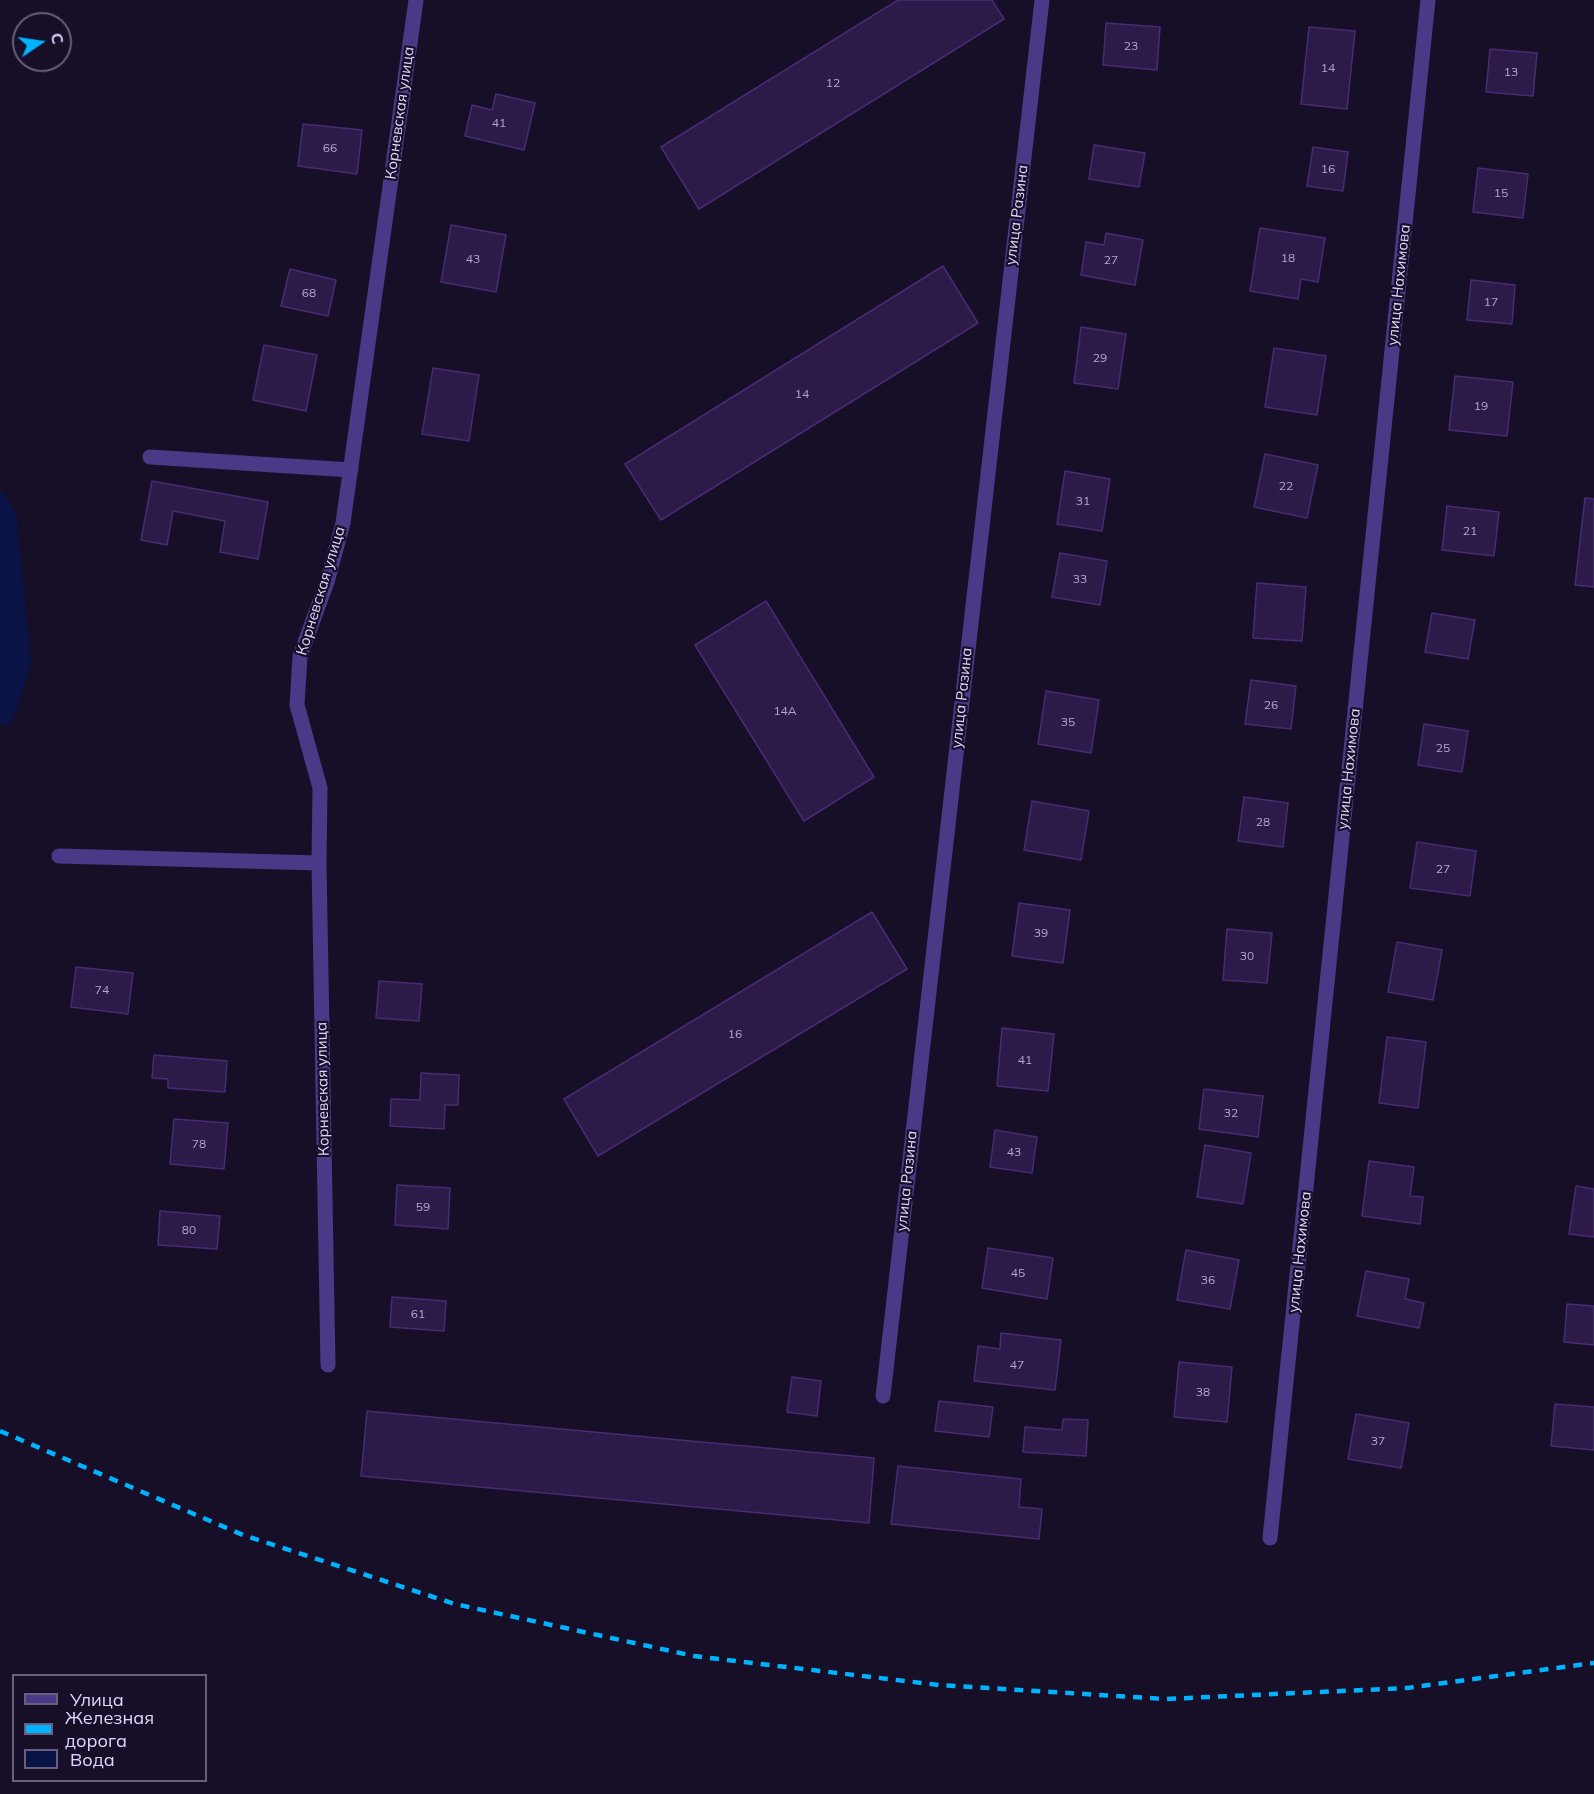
<!DOCTYPE html>
<meta charset="utf-8">
<style>
body{margin:0}
#map{position:relative;width:1594px;height:1794px;overflow:hidden;background:#170f27;font-family:Mulish,sans-serif}
canvas{display:block}
.legend{position:absolute;left:12px;top:1674px;width:195px;height:108px;box-sizing:border-box;background:#170f27;border:2px solid #685e7d;margin:0;padding:8px 10px;list-style:none;font-size:18px;color:#e1d4ff}
.legend li{display:flex;align-items:center;gap:12px;height:30px}
.legend b{width:30px;border:2px solid #685e7d}
.north{position:absolute;left:12px;top:12px;width:60px;height:60px;box-sizing:border-box;background:#170f27;border:2px solid #685e7d;border-radius:50%;rotate:77deg;font-size:16px;font-weight:700;line-height:24px;text-align:center;color:#e1d4ff}
.north::after{content:'';display:block;margin:auto;width:21px;height:27px;background:#00b3ff;clip-path:polygon(50% 0,100% 100%,50% 72%,0 100%)}
</style>
<div id="map">
<canvas width="1594" height="1794"></canvas>
<ul class="legend">
<li><b style="height:8px;background:#4b3887"></b>Улица</li>
<li><b style="height:8px;background:#00b3ff"></b>Железная дорога</li>
<li><b style="height:16px;background:#091345"></b>Вода</li>
</ul>
<div class="north">С</div>
</div>
<script>
const ctx = document.querySelector('canvas').getContext('2d');
ctx.lineJoin = 'round';
function fill(path, color) { ctx.fillStyle = color; ctx.fill(path, 'evenodd'); }
const poly = rows => new Path2D(rows.map(r => 'M' + r).join(''));
function trace(path, color, width, dash) { ctx.strokeStyle = color; ctx.lineWidth = width; ctx.lineCap = dash ? 'butt' : 'round'; ctx.setLineDash(dash || []); ctx.stroke(path); }
function drawText(font, color, halo, rows, align = 'center') {
  ctx.font = font + ' Mulish,sans-serif'; ctx.lineWidth = 4.5; ctx.setLineDash([]); ctx.textBaseline = 'middle'; ctx.strokeStyle = halo; ctx.fillStyle = color; for (const [text, x, y, turn = 0] of rows) {
    ctx.save(); ctx.translate(x, y); ctx.rotate((+turn || 0) * Math.PI / 180); ctx.textAlign = isNaN(turn) ? turn : align; if (halo) ctx.strokeText(text, 0, 0); ctx.fillText(text, 0, 0); ctx.restore();
  }
}
fill(poly([
 [0,488,16,513,31,663,12,723,0,725]
]), '#091345');
const building = poly([
 [898,0,992,0,1004,19,699,209,661,147,898,0],
 [1106,23,1160,27,1157,70,1103,65,1106,23],
 [1309,27,1355,31,1347,109,1301,104,1309,27],
 [1490,49,1537,53,1533,96,1486,92,1490,49],
 [496,94,535,103,524,150,465,136,472,105,492,110,496,94],
 [303,124,362,130,357,174,298,166,303,124],
 [1094,145,1145,153,1139,187,1089,179,1094,145],
 [1313,147,1348,152,1343,191,1307,186,1313,147],
 [1478,168,1528,174,1523,218,1473,212,1478,168],
 [451,225,506,235,496,292,441,282,451,225],
 [1260,228,1325,238,1318,282,1301,279,1298,299,1250,291,1260,228],
 [1106,233,1143,240,1135,285,1081,275,1086,242,1104,245,1106,233],
 [943,266,978,323,661,520,625,464,943,266],
 [290,269,336,280,328,316,281,306,290,269],
 [1471,280,1515,285,1512,324,1467,320,1471,280],
 [1081,327,1126,334,1118,389,1074,383,1081,327],
 [264,345,317,355,306,411,253,400,264,345],
 [1274,348,1326,356,1317,415,1265,407,1274,348],
 [433,368,479,375,469,441,422,434,433,368],
 [1455,376,1513,382,1507,436,1449,430,1455,376],
 [1265,454,1318,465,1307,518,1254,507,1265,454],
 [1065,471,1110,479,1102,531,1057,524,1065,471],
 [152,481,268,502,258,559,220,552,225,521,173,511,167,545,141,540,152,481],
 [1585,498,1594,499,1594,587,1575,585,1585,498],
 [1447,506,1499,512,1494,556,1442,550,1447,506],
 [1060,553,1107,561,1100,605,1052,597,1060,553],
 [1257,583,1306,587,1302,641,1253,638,1257,583],
 [766,601,874,777,804,821,695,645,766,601],
 [1432,613,1475,620,1468,659,1425,652,1432,613],
 [1251,680,1296,686,1291,729,1245,724,1251,680],
 [1046,691,1099,700,1091,753,1038,744,1046,691],
 [1424,724,1468,731,1462,772,1418,765,1424,724],
 [1244,797,1288,803,1283,847,1238,841,1244,797],
 [1032,801,1089,811,1081,860,1024,850,1032,801],
 [1417,842,1476,851,1470,896,1410,888,1417,842],
 [1019,903,1070,910,1063,963,1012,956,1019,903],
 [872,912,907,969,598,1156,564,1099,872,912],
 [1227,929,1272,933,1267,983,1223,980,1227,929],
 [1397,942,1442,950,1433,1000,1388,992,1397,942],
 [76,967,133,973,128,1014,71,1007,76,967],
 [379,981,422,984,419,1021,376,1018,379,981],
 [1002,1028,1054,1034,1048,1091,997,1086,1002,1028],
 [1387,1037,1426,1042,1418,1108,1379,1103,1387,1037],
 [154,1055,227,1061,225,1092,168,1088,168,1079,152,1078,154,1055],
 [421,1073,459,1075,458,1105,445,1105,444,1129,390,1126,391,1099,420,1100,421,1073],
 [1204,1089,1263,1096,1258,1137,1199,1129,1204,1089],
 [174,1119,228,1123,224,1169,170,1164,174,1119],
 [995,1130,1037,1137,1032,1173,990,1167,995,1130],
 [1205,1145,1251,1153,1243,1204,1197,1197,1205,1145],
 [1369,1161,1414,1167,1410,1196,1423,1197,1420,1224,1362,1216,1369,1161],
 [397,1185,450,1188,448,1229,395,1225,397,1185],
 [1576,1186,1594,1189,1594,1237,1569,1234,1576,1186],
 [160,1211,220,1216,217,1249,158,1245,160,1211],
 [988,1248,1053,1258,1047,1299,982,1288,988,1248],
 [1186,1250,1239,1260,1230,1309,1177,1300,1186,1250],
 [1366,1271,1409,1279,1405,1299,1424,1303,1419,1328,1357,1316,1366,1271],
 [392,1297,446,1301,444,1331,390,1327,392,1297],
 [1567,1304,1594,1306,1594,1345,1564,1342,1567,1304],
 [1001,1333,1061,1340,1055,1390,974,1381,978,1346,1000,1349,1001,1333],
 [1179,1362,1232,1367,1227,1422,1174,1417,1179,1362],
 [792,1377,821,1381,817,1416,787,1412,792,1377],
 [939,1401,993,1407,989,1437,935,1431,939,1401],
 [1555,1404,1594,1407,1594,1450,1551,1446,1555,1404],
 [367,1411,874,1458,869,1523,361,1476,367,1411],
 [1356,1414,1409,1423,1401,1468,1348,1459,1356,1414],
 [1063,1419,1088,1420,1086,1456,1023,1452,1025,1427,1062,1430,1063,1419],
 [898,1466,1021,1479,1019,1507,1042,1509,1039,1539,891,1524,898,1466]
]);
fill(building, '#2c1a48');
trace(building, '#482b75', 1.5);
trace(poly([
 [150,457,351,470],
 [59,856,319,863],
 [328,1365,319,863,320,788,297,705,300,656,327,582,343,523,416,0],
 [883,1396,1042,0],
 [1270,1538,1428,0]
]), '#4b3887', 15);
trace(poly([
 [0,1431,243,1535,455,1604,694,1656,939,1685,1165,1699,1407,1688,1594,1663]
]), '#00b3ff', 4.5, [9, 8]);
drawText('12px', '#b4a6d1', null, [
 ["23",1131,46],
 ["14",1328,68],
 ["13",1511,72],
 ["12",833,83],
 ["41",499,123],
 ["66",330,148],
 ["16",1328,169],
 ["15",1501,193],
 ["18",1288,258],
 ["43",473,259],
 ["27",1111,260],
 ["68",309,293],
 ["17",1491,302],
 ["29",1100,358],
 ["14",802,394],
 ["19",1481,406],
 ["22",1286,486],
 ["31",1083,501],
 ["21",1470,531],
 ["33",1080,579],
 ["26",1271,705],
 ["14А",785,711],
 ["35",1068,722],
 ["25",1443,748],
 ["28",1263,822],
 ["27",1443,869],
 ["39",1041,933],
 ["30",1247,956],
 ["74",102,990],
 ["16",735,1034],
 ["41",1025,1060],
 ["32",1231,1113],
 ["78",199,1144],
 ["43",1014,1152],
 ["59",423,1207],
 ["80",189,1230],
 ["45",1018,1273],
 ["36",1208,1280],
 ["61",418,1314],
 ["47",1017,1365],
 ["38",1203,1392],
 ["37",1378,1441]
]);
drawText('15px', '#e1d4ff', '#170f27', [
 ["Корневская улица",400,113,-82],
 ["улица Разина",1017,215,-83],
 ["улица Нахимова",1399,285,-84],
 ["Корневская улица",321,591,-73],
 ["улица Разина",962,698,-84],
 ["улица Нахимова",1349,769,-84],
 ["Корневская улица",323,1089,-91],
 ["улица Разина",907,1181,-84],
 ["улица Нахимова",1300,1252,-84]
]);
</script>
